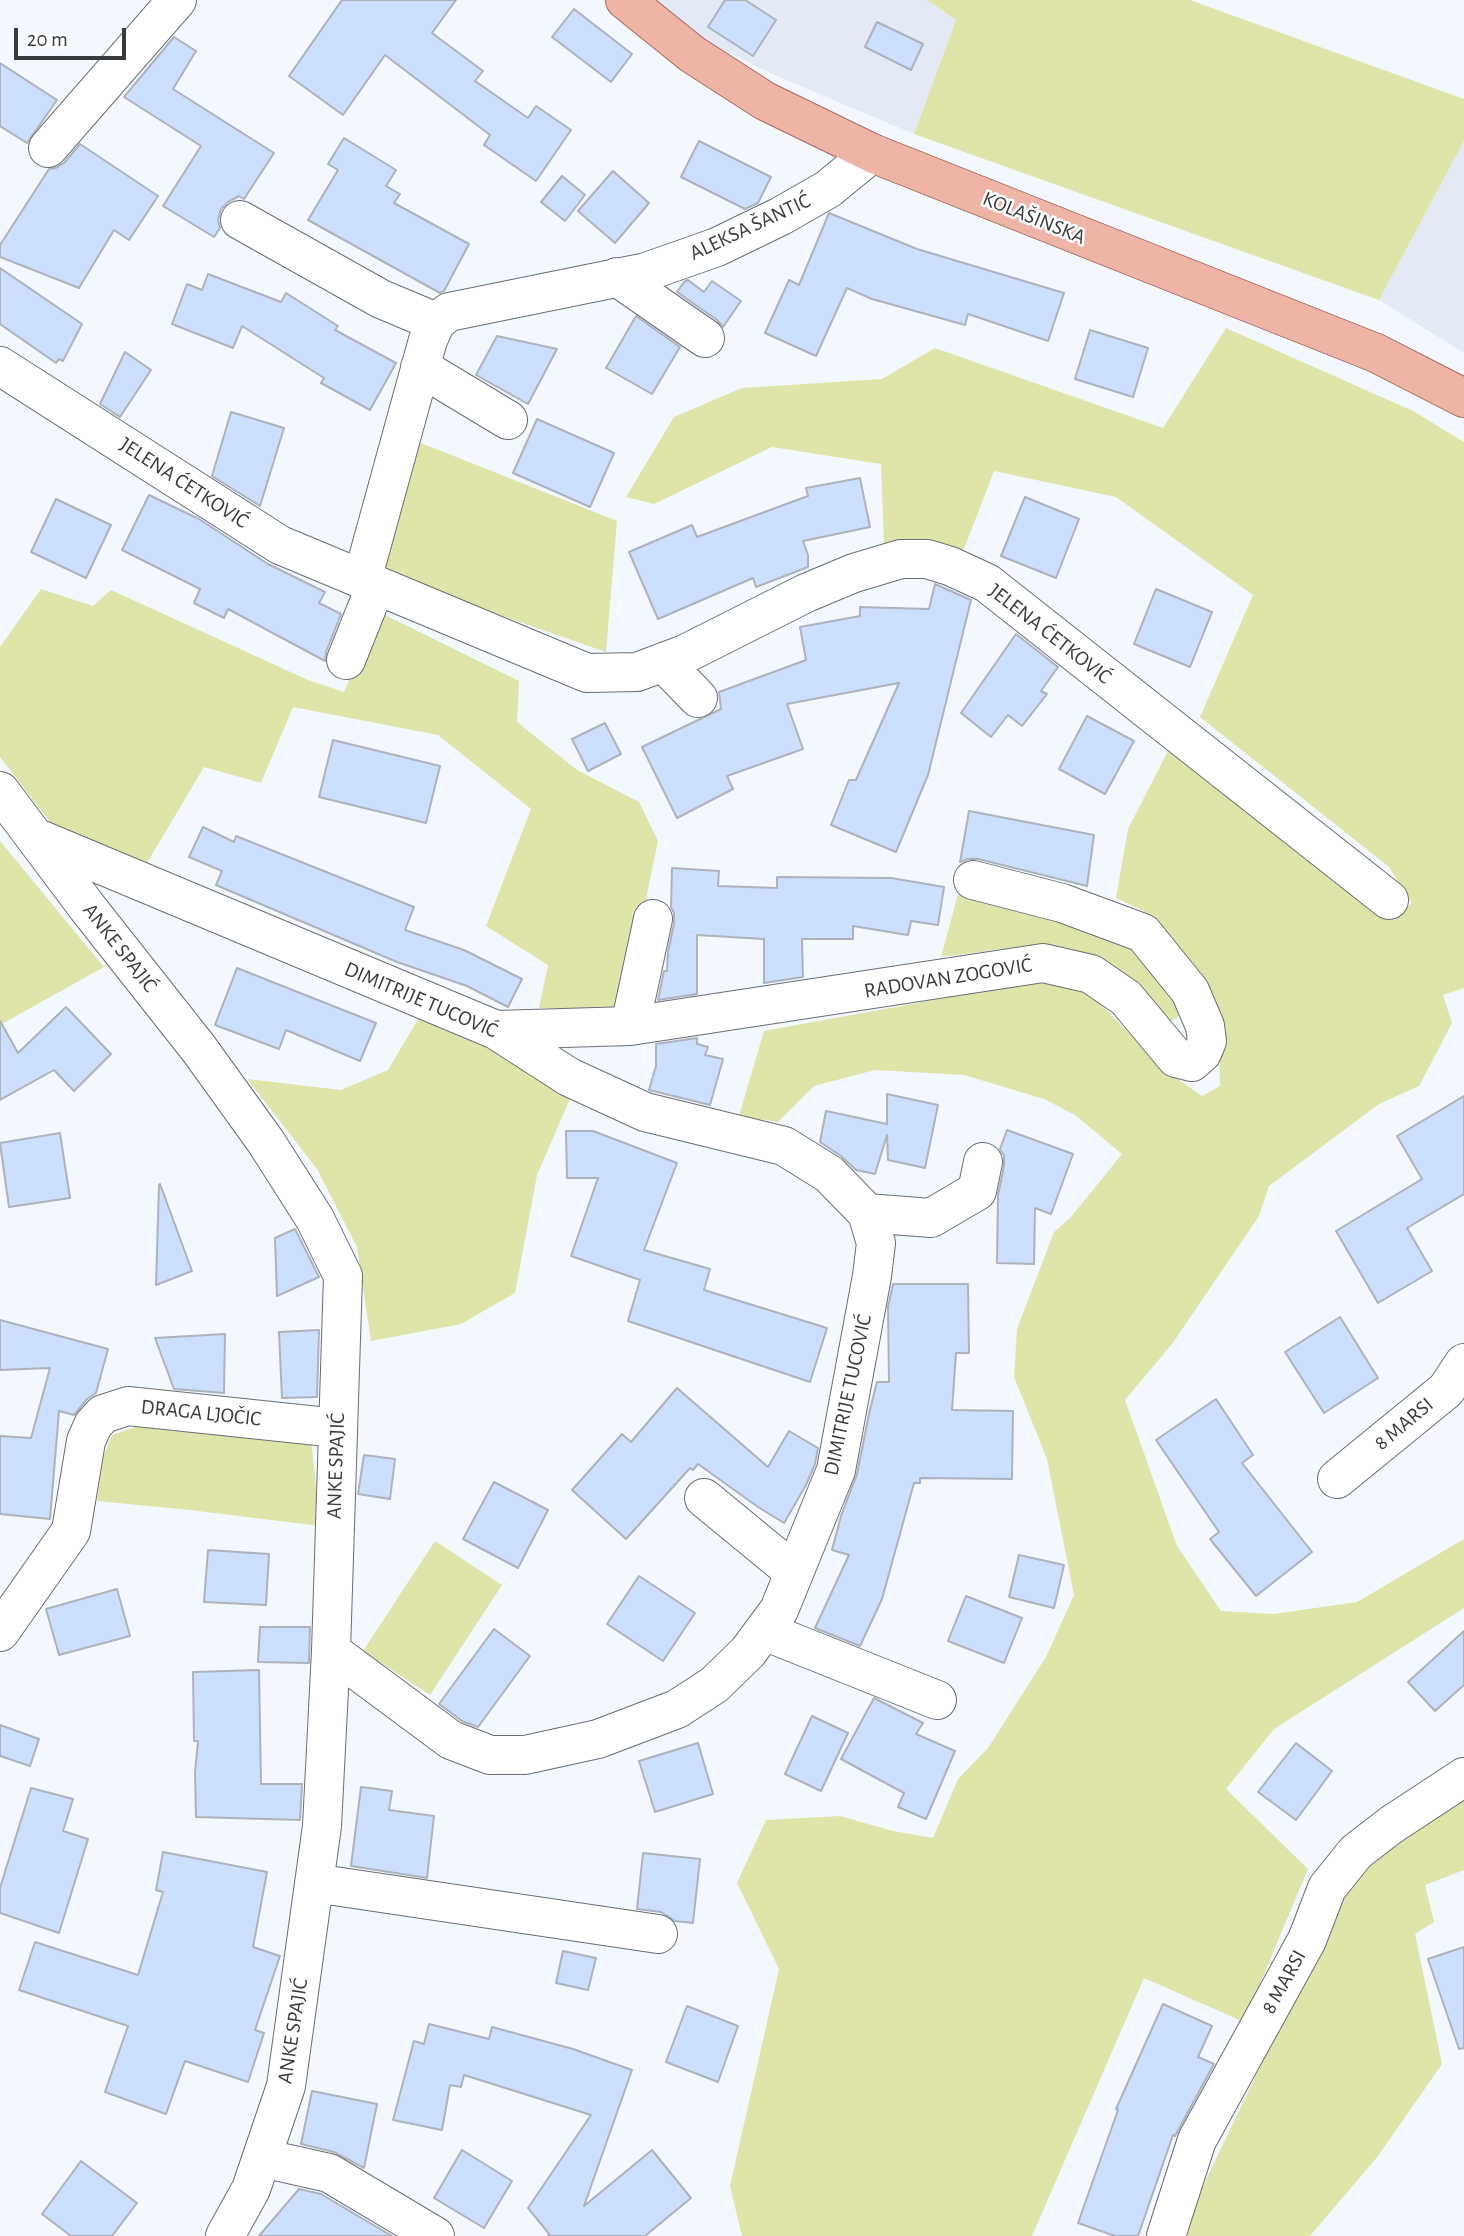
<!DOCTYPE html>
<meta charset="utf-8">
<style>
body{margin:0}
#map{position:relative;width:1464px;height:2236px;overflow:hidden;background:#f3f8ff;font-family:"Alegreya Sans",sans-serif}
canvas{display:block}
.scale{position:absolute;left:14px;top:28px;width:112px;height:32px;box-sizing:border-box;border:4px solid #383b3e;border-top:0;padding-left:9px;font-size:21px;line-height:24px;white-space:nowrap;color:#383b3e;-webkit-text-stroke:5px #fff;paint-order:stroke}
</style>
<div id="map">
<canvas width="1464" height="2236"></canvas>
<div class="scale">20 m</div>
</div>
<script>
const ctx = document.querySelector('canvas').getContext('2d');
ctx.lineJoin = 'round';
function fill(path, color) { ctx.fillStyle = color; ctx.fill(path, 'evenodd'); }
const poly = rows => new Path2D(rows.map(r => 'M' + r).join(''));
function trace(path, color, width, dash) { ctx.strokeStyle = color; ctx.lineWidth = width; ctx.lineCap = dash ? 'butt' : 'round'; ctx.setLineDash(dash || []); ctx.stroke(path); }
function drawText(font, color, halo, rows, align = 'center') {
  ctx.font = font + ' "Alegreya Sans",sans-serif'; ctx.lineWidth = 5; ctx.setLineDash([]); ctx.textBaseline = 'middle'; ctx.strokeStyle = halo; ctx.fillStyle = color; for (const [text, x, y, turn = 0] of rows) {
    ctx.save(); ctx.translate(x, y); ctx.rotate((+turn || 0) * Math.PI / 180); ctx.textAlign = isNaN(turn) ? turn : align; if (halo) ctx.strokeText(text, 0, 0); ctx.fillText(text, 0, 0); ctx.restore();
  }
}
fill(poly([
 [653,0,927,0,956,20,914,134,779,77,686,32],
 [1464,141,1464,353,1379,300]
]), '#e3eaf6');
fill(poly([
 [927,0,1190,0,1464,99,1464,141,1379,300,914,134,956,20],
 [1226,328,1413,411,1464,442,1464,988,1443,995,1452,1023,1419,1086,1379,1104,1269,1186,1259,1216,1172,1344,1125,1400,1177,1546,1221,1611,1274,1614,1357,1602,1464,1539,1464,1608,1274,1729,1226,1789,1308,1869,1244,2022,1144,1978,1032,2236,742,2236,730,2186,779,1969,737,1883,766,1820,840,1816,893,1831,933,1838,958,1779,988,1748,1046,1657,1074,1595,1047,1459,1014,1377,1017,1329,1054,1232,1071,1217,1122,1154,1075,1115,1044,1099,964,1075,875,1070,814,1086,778,1122,739,1116,764,1031,1043,980,1087,991,1169,1073,1202,1096,1220,1086,1219,1026,1190,962,1154,916,1116,898,1128,829,1168,751,1394,921,1412,903,1389,867,1200,717,1253,595,1116,497,994,471,962,554,884,543,881,464,772,447,654,504,626,497,674,417,742,388,882,379,935,348,1163,428],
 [416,441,617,521,606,652,379,573],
 [41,589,93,606,111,590,308,680,344,692,379,612,519,681,517,722,577,770,639,802,658,841,623,1010,539,1008,548,965,486,926,531,809,438,735,293,707,261,783,204,767,144,868,54,827,0,757,0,647],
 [0,841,104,967,0,1025],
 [958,894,1118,938,1141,953,1182,1002,1179,1016,1170,1022,1061,952,1024,946,941,957],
 [423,1011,572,1094,537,1175,515,1293,461,1324,371,1341,357,1247,317,1169,247,1079,341,1090,388,1070],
 [148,1423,311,1437,320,1526,190,1510,97,1501,103,1457,112,1435],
 [435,1541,502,1585,430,1695,363,1651],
 [1464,1789,1464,1870,1425,1885,1434,1922,1415,1934,1442,2064,1378,2156,1310,2236,1187,2236,1195,2203,1341,1897,1368,1855]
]), '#dfe4a8');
const building = poly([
 [342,0,456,0,432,33,483,71,475,81,528,118,536,106,571,130,536,181,484,145,490,135,385,55,343,115,289,76,342,0],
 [725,0,745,0,776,20,753,56,708,27,725,0],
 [574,9,632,54,611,82,552,37,574,9],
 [877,22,923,44,911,70,865,47,877,22],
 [174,37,196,51,173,89,274,153,244,199,239,196,228,202,221,209,218,220,220,228,214,237,163,206,201,146,124,97,174,37],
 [0,63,57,100,27,143,0,126,0,63],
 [344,138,396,170,386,186,400,194,394,203,469,244,444,291,440,293,308,220,338,170,328,164,344,138],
 [699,141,771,177,758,203,745,209,681,177,699,141],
 [80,144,158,196,129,240,114,230,79,288,0,257,0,245,49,169,56,168,64,163,80,144],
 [613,171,649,203,615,243,578,211,613,171],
 [562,176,585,195,565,221,541,202,562,176],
 [829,213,917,249,1064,293,1048,341,968,314,965,325,872,299,847,288,816,356,765,333,789,280,799,285,829,213],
 [0,268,82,324,63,361,59,359,56,363,0,324,0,268],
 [208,274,281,302,286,293,338,326,335,330,396,363,370,410,321,383,324,378,242,326,233,348,172,324,187,284,202,290,208,274],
 [688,280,704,292,712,281,741,301,723,327,717,320,677,292,684,282,688,280],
 [636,316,680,347,652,394,606,368,636,316],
 [1090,330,1148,348,1133,397,1075,379,1090,330],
 [497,336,557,349,528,404,476,375,497,336],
 [125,352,151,370,120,417,100,404,125,352],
 [231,412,284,428,260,506,212,476,231,412],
 [537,419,614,453,590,507,513,473,537,419],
 [860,478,870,527,803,541,808,555,808,567,756,587,753,578,658,619,629,552,692,525,697,537,808,496,806,488,860,478],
 [149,495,199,519,268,564,325,592,319,603,341,614,326,652,325,661,228,609,224,618,194,603,200,589,122,550,149,495],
 [1025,497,1079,519,1056,578,1001,556,1025,497],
 [56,499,111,525,86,578,31,552,56,499],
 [935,584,971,600,928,775,896,852,831,825,849,780,856,780,899,683,787,704,803,749,727,776,733,789,677,818,642,747,721,709,719,692,806,660,800,627,860,616,860,607,929,609,935,584],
 [1156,589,1212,612,1190,667,1134,644,1156,589],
 [1016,634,1058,667,1041,691,1047,694,1022,726,1008,715,991,737,961,713,1016,634],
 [1087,716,1134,741,1105,794,1059,769,1087,716],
 [605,723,621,754,588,771,572,739,605,723],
 [333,740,440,766,426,823,319,797,333,740],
 [969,811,1094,835,1087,886,978,859,968,859,960,862,969,811],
 [203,827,234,842,236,836,414,907,405,930,464,950,522,979,508,1007,467,986,397,962,216,885,222,871,189,857,203,827],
 [672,868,719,871,718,886,777,888,777,877,891,878,944,887,938,925,911,921,908,935,853,926,853,939,802,939,803,977,764,983,764,939,697,935,697,994,658,1000,664,971,667,971,668,952,674,924,674,913,671,907,672,868],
 [237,968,376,1023,360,1061,286,1030,279,1049,215,1025,237,968],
 [66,1007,111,1054,74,1091,54,1070,0,1100,0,1021,18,1053,66,1007],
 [697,1038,697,1044,708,1047,705,1055,723,1059,710,1105,649,1090,656,1066,656,1044,697,1038],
 [887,1094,938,1105,925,1168,888,1160,887,1135,875,1174,856,1170,841,1156,820,1142,826,1111,887,1124,887,1094],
 [1464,1096,1464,1194,1407,1228,1432,1271,1378,1303,1336,1231,1422,1179,1397,1136,1464,1096],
 [1007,1130,1073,1154,1051,1214,1035,1208,1034,1264,997,1263,998,1195,1004,1166,1004,1156,1000,1149,1007,1130],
 [566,1131,593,1131,677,1163,644,1250,710,1269,704,1290,827,1328,810,1382,628,1321,640,1280,571,1256,598,1178,567,1178,566,1131],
 [60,1133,70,1198,9,1207,0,1143,60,1133],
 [160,1184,192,1271,156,1285,159,1185,160,1184],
 [295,1229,319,1277,277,1296,275,1238,295,1229],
 [893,1284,968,1284,969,1353,956,1353,952,1410,1013,1411,1012,1479,920,1478,920,1483,914,1483,882,1599,860,1646,815,1628,849,1555,832,1550,841,1516,857,1474,869,1414,877,1382,889,1382,888,1307,893,1284],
 [1340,1317,1378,1378,1324,1413,1285,1352,1340,1317],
 [0,1320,108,1349,96,1393,87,1399,74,1415,59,1411,50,1519,0,1514,0,1436,31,1438,50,1368,0,1370,0,1320],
 [319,1330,317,1397,282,1398,279,1332,319,1330],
 [225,1334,224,1393,174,1389,155,1338,225,1334],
 [677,1388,768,1467,789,1431,818,1448,815,1464,806,1485,784,1523,758,1507,698,1464,693,1470,690,1468,626,1539,572,1490,622,1434,631,1442,677,1388],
 [1216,1399,1253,1455,1242,1463,1312,1552,1256,1596,1210,1539,1219,1532,1156,1440,1216,1399],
 [364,1455,395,1459,390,1499,358,1494,364,1455],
 [494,1482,548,1510,518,1568,463,1539,494,1482],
 [208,1550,269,1554,266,1605,204,1602,208,1550],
 [1019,1555,1064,1565,1054,1608,1009,1597,1019,1555],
 [639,1576,695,1613,663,1661,607,1624,639,1576],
 [117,1589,130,1636,59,1655,46,1609,117,1589],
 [966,1596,1022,1618,1004,1663,948,1641,966,1596],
 [260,1627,310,1627,309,1663,258,1662,260,1627],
 [494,1629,530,1656,478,1727,462,1721,439,1704,494,1629],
 [1464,1631,1464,1685,1435,1711,1408,1682,1464,1631],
 [259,1670,261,1784,302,1784,300,1820,196,1817,195,1772,198,1741,194,1741,193,1672,259,1670],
 [874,1698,923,1723,916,1734,955,1751,926,1819,898,1807,904,1793,841,1759,874,1698],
 [812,1716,848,1733,821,1791,785,1774,812,1716],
 [0,1725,39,1739,30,1766,0,1756,0,1725],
 [698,1743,713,1794,655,1812,639,1761,698,1743],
 [1296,1743,1332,1771,1296,1820,1258,1792,1296,1743],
 [361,1787,392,1791,389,1810,434,1816,427,1878,351,1866,361,1787],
 [31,1788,73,1799,63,1831,88,1839,59,1933,0,1913,0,1888,31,1788],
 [163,1852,267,1872,253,1947,280,1956,255,2030,264,2033,248,2082,185,2061,166,2114,105,2092,128,2026,19,1990,35,1942,138,1975,163,1892,156,1890,163,1852],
 [643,1853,700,1859,693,1923,675,1921,661,1912,637,1909,643,1853],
 [1464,1947,1464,2048,1459,2049,1428,1959,1464,1947],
 [563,1951,596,1958,588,1990,556,1983,563,1951],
 [1163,2004,1212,2026,1198,2057,1214,2064,1175,2136,1173,2135,1138,2236,1115,2236,1078,2223,1118,2110,1116,2109,1163,2004],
 [687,2006,738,2026,718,2082,666,2062,687,2006],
 [429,2024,489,2039,492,2027,573,2049,632,2070,584,2206,652,2150,691,2198,645,2236,548,2236,550,2235,528,2208,591,2115,464,2075,461,2087,450,2085,442,2130,393,2120,414,2041,424,2044,429,2024],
 [312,2091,377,2104,364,2168,334,2152,301,2144,312,2091],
 [462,2150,512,2181,484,2228,434,2198,462,2150],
 [81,2161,137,2203,112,2236,71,2236,42,2214,81,2161],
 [299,2189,321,2194,392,2236,259,2236,299,2189]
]);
fill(building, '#ccdfff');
trace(building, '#adb2bb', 2);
const minor = poly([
 [48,148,177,0],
 [240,220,381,299,436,322],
 [617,277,705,338],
 [0,366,280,545,587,673,637,672,685,654,806,593,854,573,901,559,927,559,950,566,987,583,1389,900],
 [420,367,508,420],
 [362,580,428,340,436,322,449,312,646,272,717,247,781,216,828,189,872,153],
 [346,660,376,585],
 [663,662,698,698],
 [0,791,87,907,199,1049,266,1142,315,1219,343,1276,331,1651,322,1826,286,2086,251,2189,225,2236],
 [37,838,496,1030,569,1077,645,1112,784,1146,829,1174,867,1213,876,1243,872,1276,836,1470,779,1610,748,1652,714,1685,677,1709,598,1739,525,1755,490,1755,451,1740,331,1651],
 [630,1026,653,919],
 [496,1030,630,1026,1043,963,1091,974,1126,998,1176,1058,1192,1062,1202,1053,1207,1041,1205,1026,1190,991,1143,933,1062,903,973,880],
 [867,1213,931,1218,977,1191,983,1162],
 [1337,1479,1446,1390,1464,1363],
 [704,1498,794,1572],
 [764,1631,937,1700],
 [0,1632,71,1531,86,1441,93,1425,103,1414,128,1406,337,1428],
 [314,1883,658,1934],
 [262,2158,329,2173,435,2236],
 [1166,2236,1197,2140,1307,1940,1327,1888,1356,1852,1391,1825,1464,1777]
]);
const major = poly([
 [625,0,692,54,765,101,872,153,1376,353,1464,398]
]);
trace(minor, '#696e75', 40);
trace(major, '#a76a5d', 40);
trace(minor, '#fff', 38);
trace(major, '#eeb5a7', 38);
drawText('21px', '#383b3e', '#fff', [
 ["KOLAŠINSKA",1034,218,22],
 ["ALEKSA ŠANTIĆ",750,227,-25],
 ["JELENA ĆETKOVIĆ",184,483,33],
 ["JELENA ĆETKOVIĆ",1050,634,38],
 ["ANKE SPAJIĆ",120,948,52],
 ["RADOVAN ZOGOVIĆ",948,978,-9],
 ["DIMITRIJE TUCOVIĆ",421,1000,23],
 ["DIMITRIJE TUCOVIĆ",848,1395,-78],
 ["DRAGA LJOČIC",201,1413,6],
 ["8 MARSI",1404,1424,-40],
 ["ANKE SPAJIĆ",336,1466,-88],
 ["8 MARSI",1284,1982,-61],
 ["ANKE SPAJIĆ",293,2031,-81]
]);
</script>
